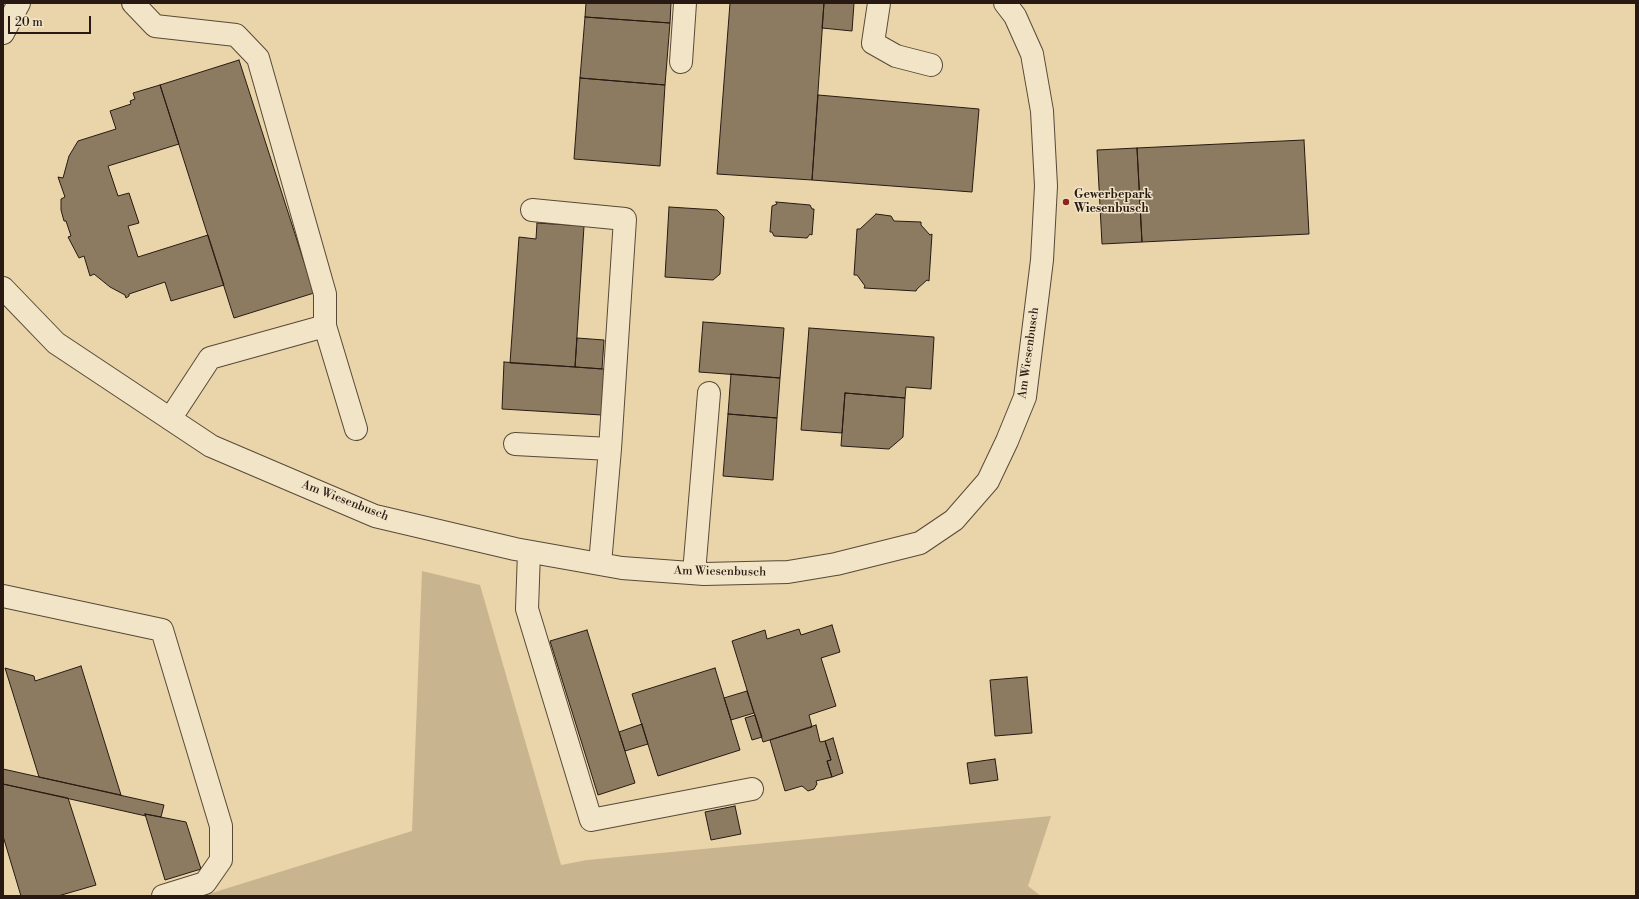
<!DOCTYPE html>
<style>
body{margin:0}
#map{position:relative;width:1639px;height:899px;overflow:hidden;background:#e9d5a9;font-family:"Libre Bodoni",serif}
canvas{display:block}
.frame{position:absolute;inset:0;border:4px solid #281a13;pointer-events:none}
.scale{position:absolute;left:8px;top:16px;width:83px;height:18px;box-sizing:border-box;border:2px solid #281a13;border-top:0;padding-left:5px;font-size:12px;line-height:14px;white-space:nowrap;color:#281a13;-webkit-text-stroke:3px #f1e4c7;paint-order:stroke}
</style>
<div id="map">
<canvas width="1639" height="899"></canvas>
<div class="frame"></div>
<div class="scale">20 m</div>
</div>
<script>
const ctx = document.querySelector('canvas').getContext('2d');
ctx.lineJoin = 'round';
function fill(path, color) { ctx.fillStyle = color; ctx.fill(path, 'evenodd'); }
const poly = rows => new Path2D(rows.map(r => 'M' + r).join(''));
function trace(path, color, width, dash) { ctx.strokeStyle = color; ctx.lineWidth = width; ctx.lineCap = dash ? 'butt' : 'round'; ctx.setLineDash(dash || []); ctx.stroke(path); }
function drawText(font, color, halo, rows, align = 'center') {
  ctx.font = font + ' "Libre Bodoni",serif'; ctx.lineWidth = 3; ctx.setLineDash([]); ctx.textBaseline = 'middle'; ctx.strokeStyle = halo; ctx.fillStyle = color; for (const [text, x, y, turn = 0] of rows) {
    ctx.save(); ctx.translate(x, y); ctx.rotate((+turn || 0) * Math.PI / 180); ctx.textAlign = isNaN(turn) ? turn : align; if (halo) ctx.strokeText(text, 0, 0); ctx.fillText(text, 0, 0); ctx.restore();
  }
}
fill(poly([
 [422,571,480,585,561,865,587,860,1051,816,1028,886,1041,896,202,896,412,831]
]), '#c8b590');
const building = poly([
 [586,3,671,3,670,23,585,17,586,3],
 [730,3,824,3,812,180,717,174,730,3],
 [824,3,854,3,852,31,822,28,824,3],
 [585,17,670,23,665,85,580,78,585,17],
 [239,60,314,293,234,318,160,85,239,60],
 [580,78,665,85,660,166,574,159,580,78],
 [160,85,179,144,108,166,118,196,129,193,139,223,128,226,138,257,208,235,224,285,171,301,165,282,129,294,129,296,126,298,125,295,110,287,94,274,90,276,84,256,79,258,68,237,71,236,66,221,64,221,61,210,61,199,65,197,58,177,63,178,69,156,78,141,116,129,110,111,131,104,130,101,135,99,133,93,160,85],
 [818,95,979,109,972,192,812,180,818,95],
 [1304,140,1309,234,1142,242,1137,148,1304,140],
 [1137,148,1142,242,1102,244,1097,150,1137,148],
 [776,202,810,205,812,209,814,209,812,235,810,234,807,238,774,236,772,232,770,232,772,206,777,204,776,202],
 [669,207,717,210,724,217,720,274,713,280,665,277,669,207],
 [876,214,891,216,894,221,921,222,921,225,930,235,932,234,929,281,927,280,917,289,916,291,864,288,865,286,857,275,854,275,857,229,860,229,876,214],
 [537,223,584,226,575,367,510,363,519,237,536,239,537,223],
 [703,322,784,328,780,378,699,372,703,322],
 [809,328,934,337,931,389,906,387,905,398,845,393,842,433,801,430,809,328],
 [577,338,604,340,602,369,575,367,577,338],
 [504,362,604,369,602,415,502,409,504,362],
 [731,374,780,378,777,418,728,414,731,374],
 [845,393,905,398,903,437,889,449,841,446,845,393],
 [728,414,777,418,773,480,723,476,728,414],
 [832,625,840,652,821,658,836,706,809,715,812,727,763,742,732,641,765,630,767,639,799,629,801,635,832,625],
 [587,630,635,783,598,795,550,641,587,630],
 [81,666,121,795,39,777,5,668,34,676,35,681,81,666],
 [715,668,740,750,658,776,632,694,715,668],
 [1027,677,1032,733,995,736,990,680,1027,677],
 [747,691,754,713,731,720,724,698,747,691],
 [755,715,762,737,752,740,745,718,755,715],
 [642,724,648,744,625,751,619,732,642,724],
 [816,725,820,742,825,741,831,760,827,761,832,777,816,781,817,784,814,789,808,791,802,786,785,791,770,740,816,725],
 [833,738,843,773,832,777,827,761,831,760,825,741,833,738],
 [995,759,998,780,970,784,967,763,995,759],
 [3,769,164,805,161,817,145,814,146,816,3,784,3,769],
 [3,784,68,798,96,885,58,896,21,896,3,836,3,784],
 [735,806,741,834,711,840,705,812,735,806],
 [145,814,186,822,201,869,165,880,145,814]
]);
fill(building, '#8c7b61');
trace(building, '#281a13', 1);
const minor = poly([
 [133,3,155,26,236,35,258,58,325,294,325,326,356,429],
 [879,3,873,43,896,56,931,65],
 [3,33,19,3],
 [681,62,685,3],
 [532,210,625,219,610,449,600,564],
 [3,288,56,343,211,446,375,516,515,549,622,568,704,574,788,572,836,564,920,543,954,520,988,481,1007,441,1025,397,1042,260,1046,186,1042,111,1032,54,1015,16,1005,3],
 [170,419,210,358,325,326],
 [515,444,610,449],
 [529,552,527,609,591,820,752,789],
 [694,573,709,393],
 [3,596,162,630,221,826,221,860,205,883,163,896]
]);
trace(minor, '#584938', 24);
trace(minor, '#f1e4c7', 22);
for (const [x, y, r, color] of [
 [1066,202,4,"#8f2418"]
]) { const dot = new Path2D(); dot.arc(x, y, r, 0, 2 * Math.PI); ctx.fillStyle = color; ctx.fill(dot); trace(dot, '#f1e4c7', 1.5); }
drawText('bold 12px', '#281a13', '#f1e4c7', [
 ["Gewerbepark",1074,195],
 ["Wiesenbusch",1074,209]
], 'left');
drawText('12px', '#281a13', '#f1e4c7', [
 ["Am Wiesenbusch",1029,353,-82],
 ["Am Wiesenbusch",345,501,21],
 ["Am Wiesenbusch",720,572,1]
]);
</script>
